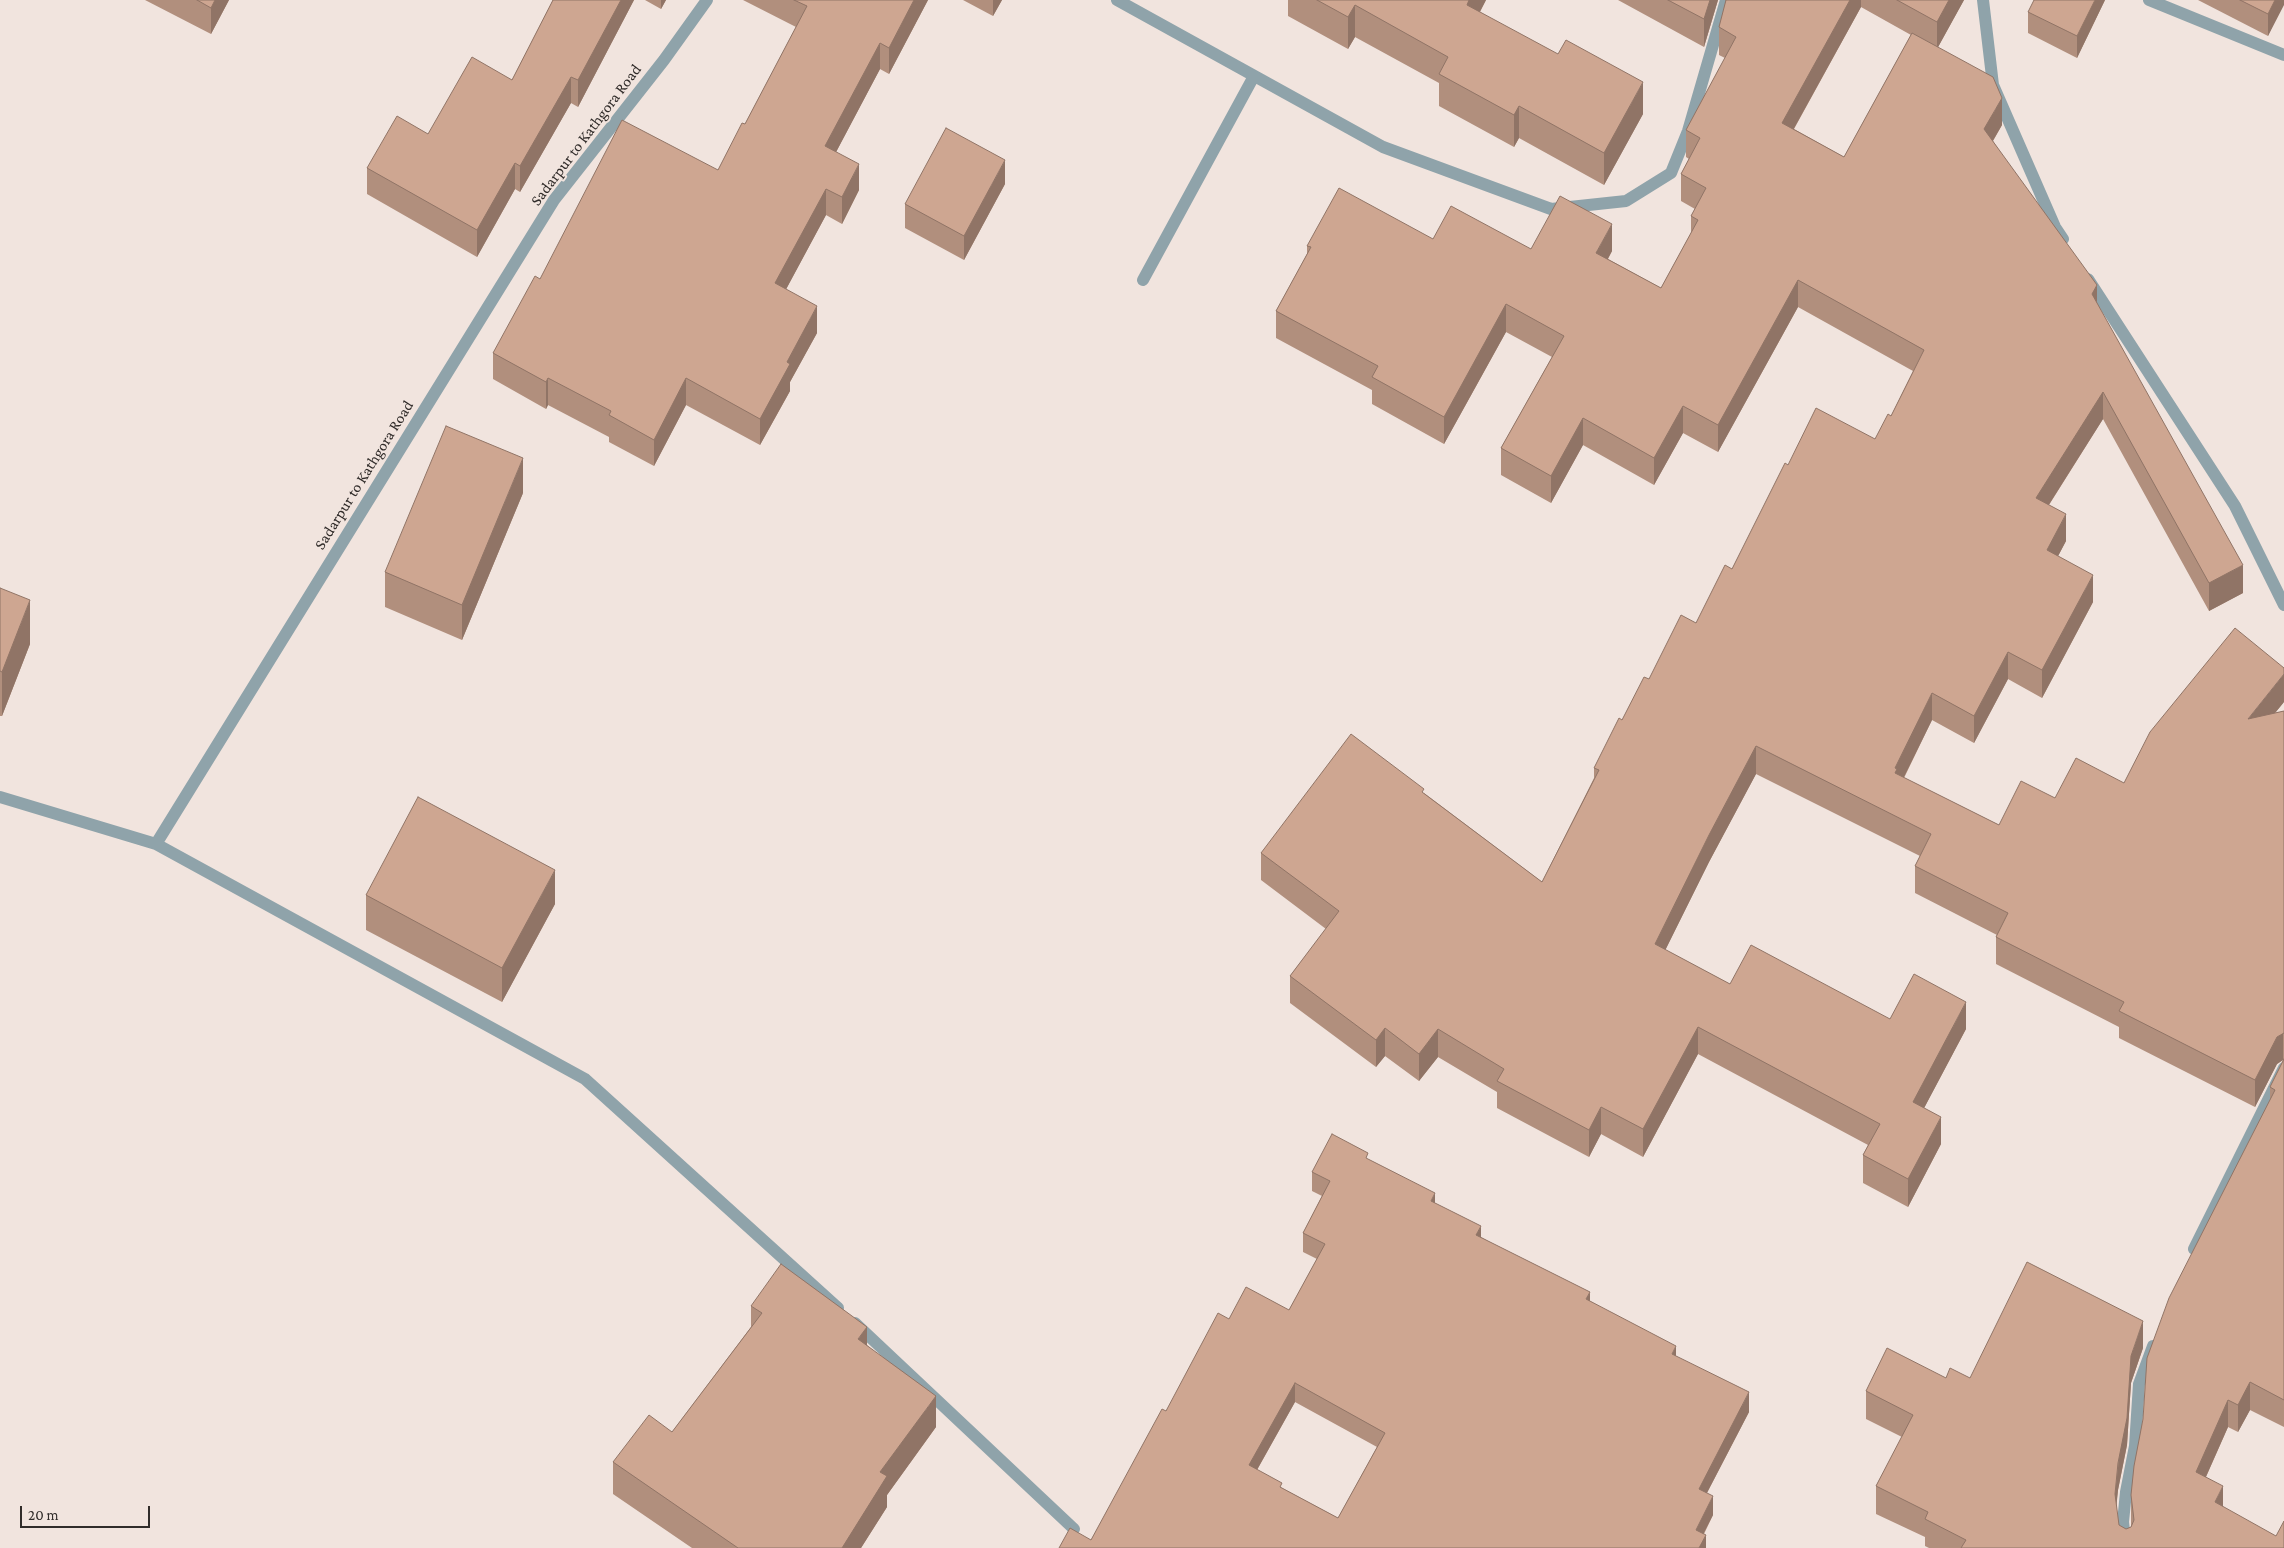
<!DOCTYPE html>
<style>
body{margin:0}
#map{position:relative;width:2284px;height:1548px;overflow:hidden;background:#f1e4de;font-family:"Crimson Pro",serif}
canvas{display:block}
.scale{position:absolute;left:20px;top:1506px;width:130px;height:22px;box-sizing:border-box;border:2px solid #312c2a;border-top:0;padding-left:6px;font-size:15px;line-height:18px;white-space:nowrap;color:#312c2a;-webkit-text-stroke:4px #f1e4de;paint-order:stroke}
</style>
<div id="map">
<canvas width="2284" height="1548"></canvas>
<div class="scale">20 m</div>
</div>
<script>
const ctx = document.querySelector('canvas').getContext('2d');
ctx.lineJoin = 'round';
const poly = rows => new Path2D(rows.map(r => 'M' + r).join(''));
function trace(path, color, width, dash) { ctx.strokeStyle = color; ctx.lineWidth = width; ctx.lineCap = dash ? 'butt' : 'round'; ctx.setLineDash(dash || []); ctx.stroke(path); }
function fill(path, color) { ctx.fillStyle = color; ctx.fill(path, 'evenodd'); }
function drawText(font, color, halo, rows, align = 'center') {
  ctx.font = font + ' "Crimson Pro",serif'; ctx.lineWidth = 4; ctx.setLineDash([]); ctx.textBaseline = 'middle'; ctx.strokeStyle = halo; ctx.fillStyle = color; for (const [text, x, y, turn = 0] of rows) {
    ctx.save(); ctx.translate(x, y); ctx.rotate((+turn || 0) * Math.PI / 180); ctx.textAlign = isNaN(turn) ? turn : align; if (halo) ctx.strokeText(text, 0, 0); ctx.fillText(text, 0, 0); ctx.restore();
  }
}
trace(poly([
 [1117,0,1383,147,1551,209,1626,201,1671,173,1688,131,1726,0],
 [1983,0,1993,85,2055,227,2063,239],
 [2149,0,2284,55],
 [2088,279,2235,506,2284,605],
 [1143,280,1254,76],
 [0,797,156,844,554,200,664,60,707,0],
 [156,844,585,1079,838,1308],
 [2194,1249,2284,1068],
 [855,1323,1074,1529],
 [2126,1548,2123,1522,2126,1492,2135,1446,2139,1384,2153,1346]
]), '#8fa3aa', 12);
fill(poly([
 [145,0,229,0,211,34],
 [553,0,634,0,578,107,571,103,520,192,515,189,477,257,367,194,367,168,428,134,512,80],
 [645,0,666,0,661,9],
 [743,0,928,0,889,74,880,69,836,152,859,190,842,224,826,215,786,289,817,333,790,382,790,391,760,445,686,405,654,466,609,442,609,437,548,405,546,409,493,379,493,353,540,279,718,170,745,124,796,27],
 [963,0,1002,0,993,16],
 [1288,0,1486,0,1480,12,1643,114,1604,185,1519,138,1514,147,1439,106,1439,83,1355,37,1348,49,1288,16],
 [1618,0,1718,0,1704,47],
 [1726,0,1964,0,1938,47,2002,125,1993,141,2097,303,2243,593,2209,611,2103,419,2049,505,2066,541,2058,556,2093,602,2042,698,2008,679,1974,743,1932,720,1904,778,1999,825,2055,798,2124,783,2284,702,2275,713,2284,711,2284,1427,2250,1410,2238,1432,2228,1427,2206,1477,2223,1507,2284,1548,1929,1548,1925,1546,1925,1537,1876,1514,1876,1486,1902,1437,1866,1419,1866,1391,1946,1378,1970,1378,2143,1348,2131,1383,2127,1445,2118,1490,2116,1506,2119,1525,2126,1529,2131,1527,2131,1495,2270,1101,2270,1087,2283,1060,2277,1064,2255,1107,2119,1038,2119,1027,1996,964,1996,937,1997,935,1915,893,1915,866,1920,856,1756,774,1709,862,1665,950,1730,984,1890,1019,1966,1029,1924,1108,1941,1144,1908,1207,1863,1183,1863,1155,1868,1145,1698,1054,1643,1157,1601,1134,1589,1157,1497,1108,1497,1092,1438,1057,1419,1081,1385,1056,1376,1067,1290,1003,1290,976,1326,929,1261,880,1261,853,1424,793,1542,882,1594,778,1594,768,1622,720,1649,679,1696,623,1732,569,1788,465,1875,439,1891,416,1913,371,1798,307,1718,452,1683,433,1654,485,1583,445,1551,503,1501,475,1501,448,1552,357,1506,332,1444,444,1372,404,1372,390,1276,338,1276,311,1307,254,1307,246,1433,239,1531,249,1612,251,1608,259,1661,288,1691,233,1691,216,1695,209,1681,201,1681,174,1689,159,1686,157,1686,130,1725,58,1719,55,1719,27],
 [1861,7,1911,35,1844,157,1794,129],
 [2105,0,2077,58,2028,33,2028,12],
 [2198,0,2284,0,2268,36],
 [1005,184,964,260,905,228,905,204],
 [523,493,462,640,385,607,385,572],
 [0,588,30,644,2,716,0,716],
 [366,895,555,904,502,1002,366,930],
 [1368,1160,1435,1203,1481,1237,1590,1301,1676,1356,1749,1412,1707,1493,1713,1515,1704,1534,1706,1548,1091,1540,1166,1411,1229,1319,1289,1310,1317,1259,1303,1252,1303,1233,1322,1196,1312,1191,1312,1172],
 [1295,1402,1377,1447,1338,1518,1282,1488,1257,1470],
 [751,1306,867,1345,936,1427,887,1495,887,1507,861,1548,692,1548,613,1494,613,1462,672,1432,751,1327]
]), '#b18f7d');
fill(poly([
 [215,0,229,0,211,34,211,8],
 [621,0,634,0,578,107,578,80],
 [661,0,666,0,661,9],
 [914,0,928,0,889,74,889,48],
 [993,0,1002,0,993,16],
 [1469,0,1486,0,1467,36,1467,5],
 [1710,0,1718,0,1704,47,1704,19],
 [1850,0,1861,0,1861,7,1782,150,1782,123],
 [1949,0,1964,0,1937,49,1937,22],
 [2095,0,2105,0,2077,58,2077,36],
 [2275,0,2284,0,2284,5,2268,36,2268,14],
 [1355,5,1355,37,1348,49,1348,17],
 [880,43,880,69,825,173,825,146],
 [571,77,571,103,520,192,520,166],
 [1643,82,1643,114,1604,185,1604,153],
 [2002,98,2002,125,1984,156,1984,129],
 [1519,106,1519,138,1514,147,1514,115],
 [1005,160,1005,184,964,260,964,236],
 [515,163,515,189,477,257,477,230],
 [859,164,859,190,842,224,842,197],
 [826,189,826,215,775,310,775,283],
 [1612,224,1612,251,1596,280,1596,253],
 [1798,280,1798,307,1718,452,1718,425],
 [2097,285,2097,312,2092,294],
 [1506,304,1506,332,1444,444,1444,417],
 [817,306,817,333,790,382,790,391,760,445,760,419,787,362],
 [548,378,548,405,546,409,546,382],
 [686,378,686,405,654,466,654,440],
 [2103,392,2103,419,2036,525,2036,498],
 [1683,406,1683,433,1654,485,1654,458],
 [1583,418,1583,445,1551,503,1551,476],
 [523,458,523,493,462,640,462,605],
 [2066,514,2066,541,2047,577,2047,550],
 [2243,565,2243,593,2209,611,2209,583],
 [2093,575,2093,602,2042,698,2042,670],
 [30,600,30,644,2,716,2,672],
 [2008,652,2008,679,1974,743,1974,716],
 [2284,674,2284,702,2248,746,2248,719],
 [1932,693,1932,720,1897,791,1897,796,1895,768],
 [1756,746,1756,774,1709,862,1655,971,1655,944,1709,835],
 [555,870,555,904,502,1002,502,968],
 [1966,1002,1966,1029,1913,1129,1913,1102],
 [1698,1027,1698,1054,1643,1157,1643,1129],
 [1385,1028,1385,1056,1376,1067,1376,1040],
 [1438,1029,1438,1057,1419,1081,1419,1054],
 [2283,1033,2283,1060,2277,1064,2255,1107,2255,1080,2277,1037],
 [1601,1107,1601,1134,1589,1157,1589,1130],
 [1941,1117,1941,1144,1908,1207,1908,1179],
 [1435,1193,1435,1212,1431,1201],
 [1481,1226,1481,1245,1476,1235],
 [1590,1292,1590,1311,1586,1299],
 [2143,1321,2143,1348,2131,1383,2127,1445,2118,1490,2115,1521,2115,1494,2131,1356],
 [867,1327,867,1358,858,1339],
 [1676,1346,1676,1365,1672,1354],
 [2250,1382,2250,1410,2238,1432,2238,1405],
 [1295,1383,1295,1402,1249,1484,1249,1465],
 [1749,1392,1749,1412,1699,1508,1699,1489],
 [936,1396,936,1427,887,1495,887,1507,861,1548,842,1548,880,1472],
 [2228,1400,2228,1427,2196,1499,2196,1472],
 [2223,1486,2223,1513,2215,1502],
 [1713,1496,1713,1515,1696,1548,1696,1530],
 [1706,1535,1706,1548,1699,1548]
]), '#907466');
const building = poly([
 [197,0,215,0,211,8,197,0],
 [553,0,621,0,578,80,571,77,520,166,515,163,477,230,367,168,397,116,428,134,472,57,512,80,553,0],
 [794,0,914,0,889,48,880,43,825,146,859,164,842,197,826,189,775,283,817,306,787,362,790,364,760,419,686,378,654,440,609,415,611,411,548,378,546,382,493,353,535,276,540,279,622,120,718,170,742,123,745,124,807,6,794,0],
 [1317,0,1469,0,1467,5,1558,54,1566,40,1643,82,1604,153,1519,106,1514,115,1439,74,1448,57,1355,5,1348,17,1317,0],
 [1668,0,1710,0,1704,19,1668,0],
 [1726,0,1850,0,1782,123,1844,157,1912,33,1993,77,2002,98,1984,129,2097,285,2092,294,2243,565,2209,583,2103,392,2036,498,2066,514,2047,550,2093,575,2042,670,2008,652,1974,716,1932,693,1895,768,1897,769,1895,773,1999,825,2021,781,2055,798,2076,758,2124,783,2150,732,2235,628,2284,668,2284,674,2248,719,2284,711,2284,1033,2277,1037,2255,1080,2119,1011,2124,1002,1996,937,2008,913,1915,866,1931,834,1756,746,1709,835,1655,944,1730,984,1751,945,1890,1019,1914,974,1966,1002,1913,1102,1941,1117,1908,1179,1863,1155,1880,1124,1698,1027,1643,1129,1601,1107,1589,1130,1497,1081,1504,1069,1438,1029,1419,1054,1385,1028,1376,1040,1290,976,1339,911,1261,853,1351,734,1424,789,1422,792,1542,882,1599,770,1594,768,1619,718,1622,720,1644,677,1649,679,1681,615,1696,623,1725,565,1732,569,1785,463,1788,465,1816,408,1875,439,1888,414,1891,416,1924,350,1798,280,1718,425,1683,406,1654,458,1583,418,1551,476,1501,448,1564,336,1506,304,1444,417,1372,377,1378,366,1276,311,1311,247,1307,246,1339,188,1433,239,1451,206,1531,249,1560,196,1612,224,1596,253,1661,288,1698,220,1691,216,1706,188,1681,174,1700,138,1686,130,1736,37,1719,27,1726,0],
 [1897,0,1949,0,1937,22,1897,0],
 [2034,0,2095,0,2077,36,2028,12,2034,0],
 [2240,0,2275,0,2268,14,2240,0],
 [946,128,1005,160,964,236,905,204,946,128],
 [446,426,523,458,462,605,385,572,446,426],
 [0,588,30,600,2,672,0,671,0,588],
 [418,797,555,870,502,968,366,895,418,797],
 [2284,1059,2284,1400,2250,1382,2238,1405,2228,1400,2196,1472,2223,1486,2215,1502,2276,1536,2284,1521,2284,1548,1961,1548,1966,1540,1925,1519,1928,1512,1876,1486,1913,1415,1866,1391,1887,1348,1946,1378,1950,1368,1970,1378,2027,1262,2143,1321,2131,1356,2127,1418,2118,1463,2115,1494,2119,1525,2126,1529,2131,1527,2134,1520,2131,1495,2134,1466,2143,1419,2147,1358,2169,1298,2275,1090,2270,1087,2284,1059],
 [1332,1134,1368,1153,1366,1158,1435,1193,1431,1201,1481,1226,1476,1235,1590,1292,1586,1299,1676,1346,1672,1354,1749,1392,1699,1489,1713,1496,1696,1530,1706,1535,1699,1548,1059,1548,1070,1528,1091,1540,1162,1409,1166,1411,1218,1313,1229,1319,1246,1287,1289,1310,1325,1244,1303,1233,1330,1181,1312,1172,1332,1134],
 [1295,1383,1385,1433,1338,1518,1280,1487,1282,1483,1249,1465,1295,1383],
 [781,1264,867,1327,858,1339,936,1396,880,1472,887,1476,842,1548,738,1548,613,1462,649,1415,672,1432,762,1313,751,1306,781,1264]
]);
fill(building, '#cea691');
trace(building, '#907466', 1);
drawText('16px', '#312c2a', '#f1e4de', [
 ["Sadarpur to Kathgora Road",586,135,-53],
 ["Sadarpur to Kathgora Road",364,475,-58]
]);
</script>
